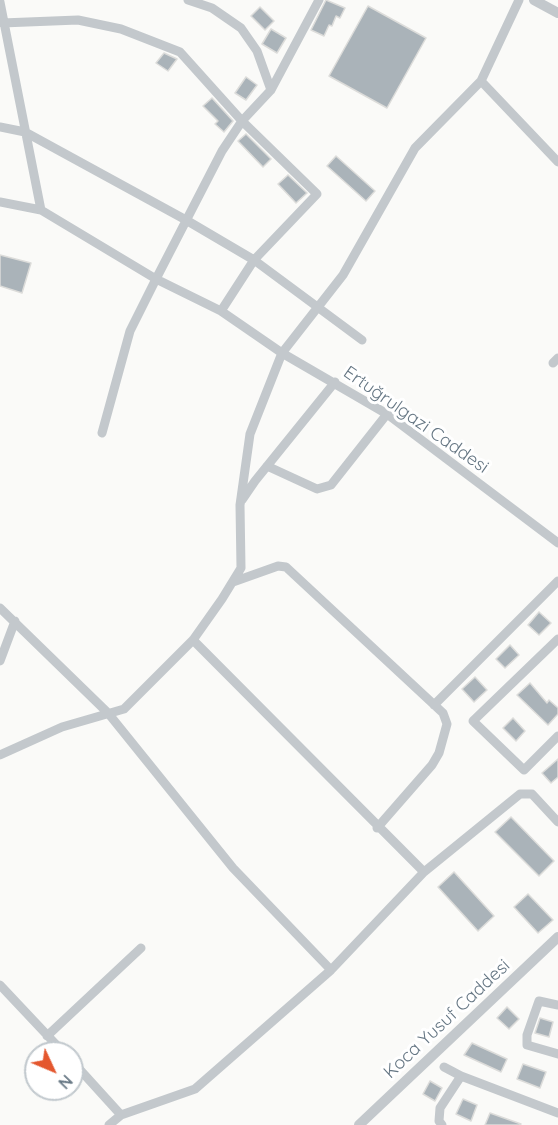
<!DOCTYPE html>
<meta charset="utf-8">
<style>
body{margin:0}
#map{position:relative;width:558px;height:1125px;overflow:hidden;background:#fafaf8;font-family:Quicksand,sans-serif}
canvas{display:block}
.north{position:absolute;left:24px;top:1041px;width:60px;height:60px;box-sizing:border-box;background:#fff;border:2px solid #c1c8cd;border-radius:50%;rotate:134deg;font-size:16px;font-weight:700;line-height:24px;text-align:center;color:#657683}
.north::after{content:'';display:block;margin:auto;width:21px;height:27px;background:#e4572e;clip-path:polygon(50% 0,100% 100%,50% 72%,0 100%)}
</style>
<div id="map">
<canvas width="558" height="1125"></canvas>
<div class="north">N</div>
</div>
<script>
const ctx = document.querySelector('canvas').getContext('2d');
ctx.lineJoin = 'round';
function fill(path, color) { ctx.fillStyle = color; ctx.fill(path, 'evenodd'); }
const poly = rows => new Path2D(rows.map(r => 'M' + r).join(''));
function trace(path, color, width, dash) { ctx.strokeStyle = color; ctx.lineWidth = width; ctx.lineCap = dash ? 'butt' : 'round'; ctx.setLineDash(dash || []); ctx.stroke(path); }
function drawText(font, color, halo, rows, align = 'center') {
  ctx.font = font + ' Quicksand,sans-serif'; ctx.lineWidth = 6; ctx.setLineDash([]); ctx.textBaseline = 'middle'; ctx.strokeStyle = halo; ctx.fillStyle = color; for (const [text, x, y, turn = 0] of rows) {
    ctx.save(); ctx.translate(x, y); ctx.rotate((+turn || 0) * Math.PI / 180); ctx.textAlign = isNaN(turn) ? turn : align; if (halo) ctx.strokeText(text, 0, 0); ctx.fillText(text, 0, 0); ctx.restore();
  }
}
const building = poly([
 [326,0,345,8,340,18,336,16,332,26,329,25,324,36,311,30,326,0],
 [368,6,426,38,387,108,329,76,368,6],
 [260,7,274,21,265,30,251,16,260,7],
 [271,29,286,38,277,53,262,44,271,29],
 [164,53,177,59,168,71,156,63,164,53],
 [246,77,257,85,246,100,235,93,246,77],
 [212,98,233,121,224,132,215,124,218,121,203,106,212,98],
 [246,134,271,159,263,167,238,141,246,134],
 [336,156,375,191,366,201,327,166,336,156],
 [288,175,307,193,296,203,278,184,288,175],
 [0,255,31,263,22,293,0,286,0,255],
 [539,612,551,623,539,635,528,625,539,612],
 [510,645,519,655,505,668,496,659,510,645],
 [475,677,487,690,474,702,462,689,475,677],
 [530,683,547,703,549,700,558,708,558,714,548,725,517,695,530,683],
 [513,718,525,731,516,741,503,728,513,718],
 [558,759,558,777,551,783,542,773,558,759],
 [511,817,554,861,539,876,495,832,511,817],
 [454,872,494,916,478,931,438,887,454,872],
 [528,894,553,920,538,933,514,907,528,894],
 [507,1007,519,1019,509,1029,497,1018,507,1007],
 [540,1018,553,1022,549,1037,535,1033,540,1018],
 [472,1043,507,1059,501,1072,464,1055,472,1043],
 [523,1064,546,1072,540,1088,517,1079,523,1064],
 [430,1081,442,1088,435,1101,423,1094,430,1081],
 [463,1099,477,1105,471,1121,456,1114,463,1099],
 [490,1113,521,1124,520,1125,485,1125,490,1113]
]);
fill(building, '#aab3b9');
trace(building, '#dcdcda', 1.5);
trace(poly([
 [188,0,212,8,241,28,257,51,271,90],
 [0,2,41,210],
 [481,81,558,162],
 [0,127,25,132,186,220,254,260,362,340],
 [0,202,41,210,156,279,221,311,254,260,317,194,242,121,180,52,121,29,78,20,2,23],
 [221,311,282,353,387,414,558,543],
 [553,363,558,358],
 [102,433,130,331,156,279,222,151,242,121,271,90,319,0],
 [267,466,317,489,331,485,387,414],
 [242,500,255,481,335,382],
 [233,582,278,566,286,567,443,713,447,724,439,753,432,765,377,828],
 [0,608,108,713,233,868,331,970],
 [558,639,473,721,524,770,558,736],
 [193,640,424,872],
 [0,661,15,621],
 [434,705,558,581],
 [0,755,62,727,124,709,193,640,222,599,241,568,240,505,250,434,282,353,343,275,415,148,481,81,519,0],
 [0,985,64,1053],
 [558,1005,539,1001,527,1035,527,1045,558,1054],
 [47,1036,141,948],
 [72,1061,121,1115],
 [444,1067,461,1076],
 [109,1125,121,1115,195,1089,331,970,424,872,520,794,532,794,558,822],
 [442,1125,439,1121,440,1108,461,1076,558,1113]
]), '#c3c8cc', 9);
trace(poly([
 [534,0,558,13],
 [359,1125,558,937]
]), '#c3c8cc', 10);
drawText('18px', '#657683', '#fff', [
 ["Ertuğrulgazi Caddesi",416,420,35],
 ["Koca Yusuf Caddesi",447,1019,-43]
]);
</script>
